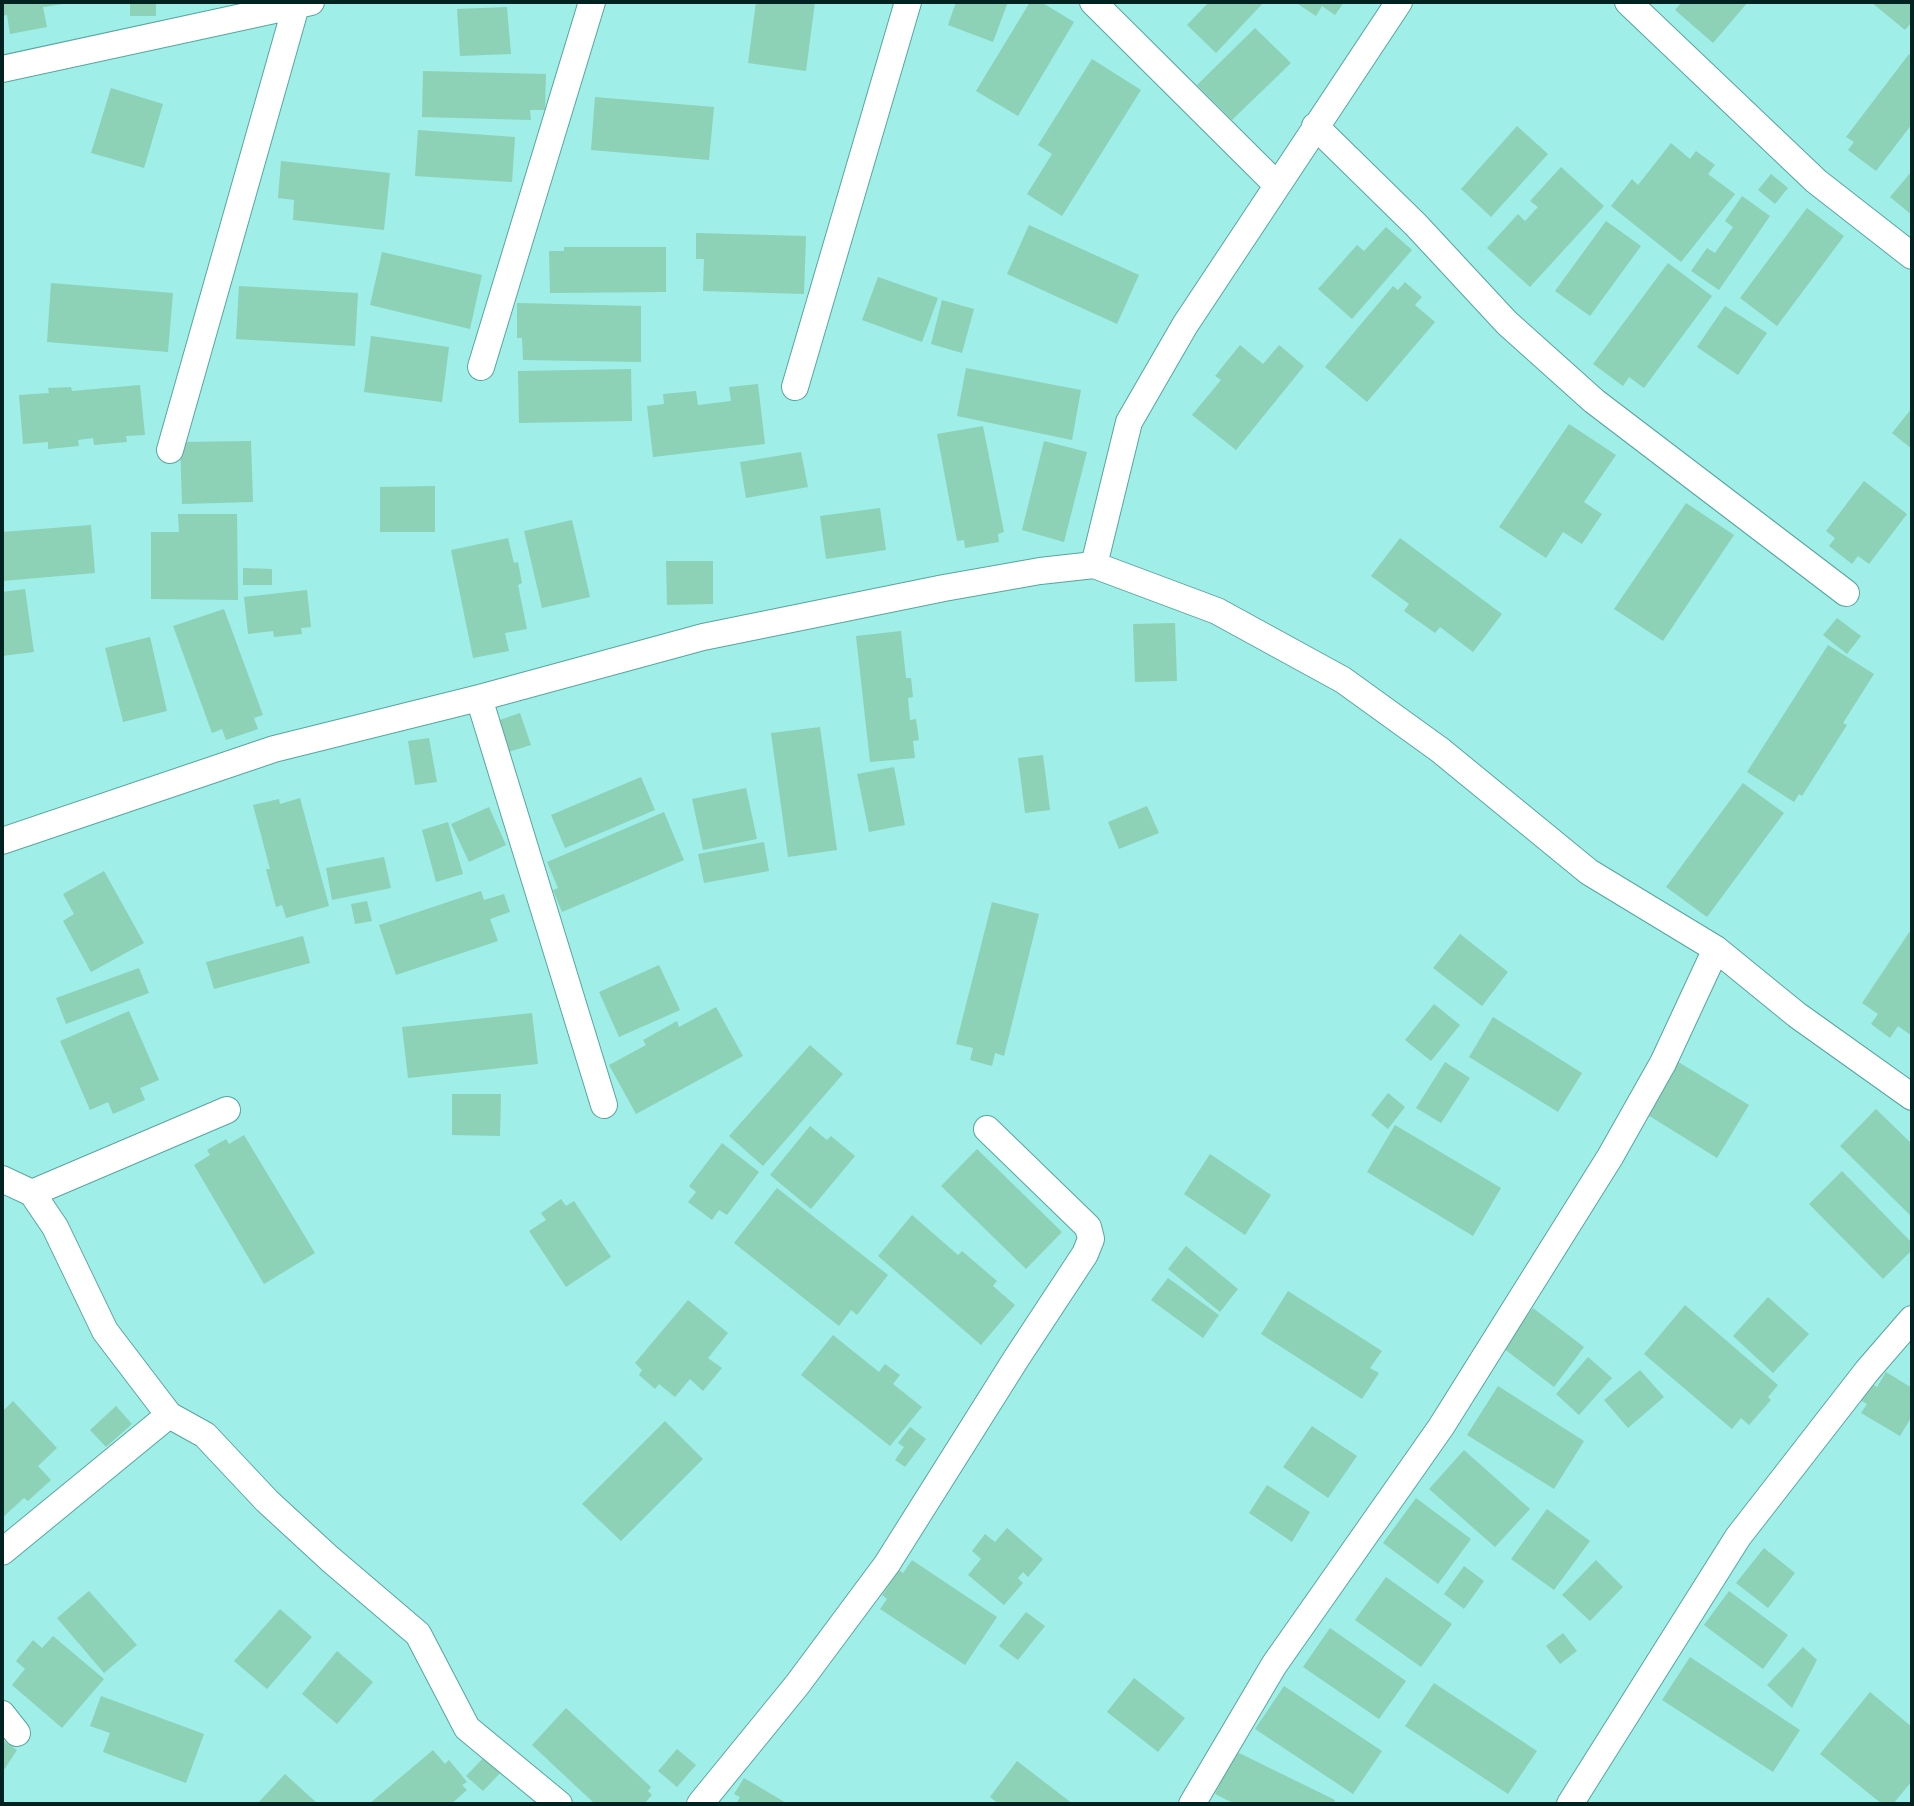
<!DOCTYPE html>
<style>
body{margin:0}
#map{position:relative;width:1914px;height:1806px;overflow:hidden;background:#9feee7;font-family:Manrope,sans-serif}
canvas{display:block}
.frame{position:absolute;inset:0;border:4px solid #002220;pointer-events:none}
</style>
<div id="map">
<canvas width="1914" height="1806"></canvas>
<div class="frame"></div>
</div>
<script>
const ctx = document.querySelector('canvas').getContext('2d');
ctx.lineJoin = 'round';
function fill(path, color) { ctx.fillStyle = color; ctx.fill(path, 'evenodd'); }
const poly = rows => new Path2D(rows.map(r => 'M' + r).join(''));
function trace(path, color, width, dash) { ctx.strokeStyle = color; ctx.lineWidth = width; ctx.lineCap = dash ? 'butt' : 'round'; ctx.setLineDash(dash || []); ctx.stroke(path); }
fill(poly([
 [2,2,63,2,63,4,43,7,47,27,10,34,7,15,2,16],
 [130,2,156,2,156,16,130,16],
 [756,2,815,2,806,71,748,63],
 [956,2,1008,2,993,42,948,25],
 [1030,2,1041,2,1074,22,1018,116,976,91],
 [1209,2,1264,2,1216,53,1187,25],
 [1295,2,1344,2,1335,15,1322,6,1316,16],
 [1682,2,1748,2,1713,43,1675,10],
 [1871,2,1912,2,1912,22,1905,30],
 [507,7,511,54,460,56,457,9],
 [1255,28,1291,63,1232,120,1197,85],
 [1909,54,1912,56,1912,124,1876,171,1848,150,1854,142,1846,137],
 [1092,59,1141,90,1062,216,1027,194,1052,154,1038,145],
 [423,71,546,74,545,110,530,110,531,120,422,117],
 [111,88,163,104,144,168,91,153],
 [595,97,714,107,709,160,591,150],
 [1517,126,1548,154,1491,217,1461,189],
 [418,130,515,137,512,182,415,176],
 [1671,143,1690,159,1696,151,1715,165,1708,174,1735,194,1681,262,1611,206,1632,179,1638,185],
 [281,161,390,173,384,230,293,220,294,200,278,198],
 [1561,167,1604,206,1530,287,1487,248,1518,214,1525,221,1538,207,1530,201],
 [1912,171,1912,215,1890,197],
 [1771,174,1788,188,1775,204,1758,190],
 [1742,196,1770,216,1719,290,1691,271,1707,248,1715,253,1733,227,1725,221],
 [1807,208,1844,236,1777,326,1740,298],
 [1606,221,1641,246,1590,316,1555,291],
 [1029,225,1139,275,1117,324,1007,274],
 [1386,227,1412,250,1352,319,1318,289,1357,245,1364,251],
 [696,233,806,236,804,294,703,291,704,259,696,259],
 [564,247,666,247,666,292,550,293,549,251,564,251],
 [382,252,482,275,470,329,370,305],
 [1668,263,1712,296,1644,388,1629,377,1623,386,1593,364],
 [878,277,938,298,922,342,862,320],
 [1405,282,1422,297,1415,305,1435,322,1367,402,1325,367,1393,286,1398,290],
 [51,283,173,293,168,352,47,342],
 [239,286,358,293,355,346,236,339],
 [942,300,974,309,962,353,931,344],
 [517,303,641,306,641,362,523,360,522,338,517,338],
 [1725,306,1767,333,1738,375,1697,347],
 [371,336,449,347,442,402,364,392],
 [1240,345,1263,364,1279,345,1304,366,1236,450,1192,415,1221,380,1215,376],
 [966,368,1081,390,1072,440,957,416],
 [631,369,632,421,519,423,518,371],
 [758,384,765,444,653,457,647,406,664,404,663,394,696,391,698,405,731,401,729,387],
 [140,385,145,435,126,436,127,442,94,445,93,438,78,440,79,446,48,449,48,442,23,444,19,395,49,393,48,388,71,387,72,391],
 [1912,408,1912,449,1892,433],
 [1569,424,1616,455,1584,502,1602,514,1582,544,1563,532,1546,558,1499,527],
 [983,426,1004,532,998,534,999,542,965,548,964,540,957,541,937,434],
 [251,441,253,502,182,504,180,442],
 [1044,441,1087,452,1064,542,1022,530],
 [801,452,808,487,746,498,740,462],
 [1864,481,1907,514,1869,564,1858,556,1852,564,1829,546,1835,538,1826,531],
 [435,486,435,532,380,532,380,487],
 [1686,503,1734,535,1663,641,1614,609],
 [880,508,886,550,826,559,820,516],
 [178,514,237,514,238,600,151,599,151,532,179,532],
 [572,520,590,597,542,608,524,531],
 [91,525,95,573,2,581,2,532],
 [508,538,514,563,518,562,522,583,518,585,527,629,505,633,509,651,473,658,451,550],
 [1400,538,1502,614,1473,652,1440,627,1435,633,1404,611,1409,604,1371,576],
 [666,561,713,561,713,604,667,605],
 [243,568,272,569,272,585,243,585],
 [25,589,34,652,2,656,2,592],
 [307,590,311,627,301,628,302,634,274,637,273,631,248,634,244,597],
 [224,609,263,715,254,718,258,729,226,740,222,729,212,733,173,626],
 [1837,618,1861,636,1847,654,1823,635],
 [1175,623,1177,681,1135,682,1133,624],
 [901,631,906,678,911,678,913,697,908,698,910,720,916,719,919,740,913,741,915,758,870,762,856,636],
 [150,637,167,711,123,722,105,648],
 [1828,645,1874,674,1843,723,1847,725,1802,796,1799,794,1794,802,1747,772],
 [520,713,531,745,502,754,491,723],
 [820,727,837,850,788,857,771,733],
 [429,738,437,782,415,785,408,741],
 [1043,755,1050,810,1025,813,1018,758],
 [894,767,905,825,869,832,857,774],
 [641,777,655,810,565,848,551,815],
 [1743,783,1784,813,1707,917,1666,887],
 [746,788,757,839,703,850,692,799],
 [300,798,329,906,286,918,282,905,276,907,266,869,270,869,253,805,279,799,280,804],
 [1147,806,1159,833,1119,849,1108,822],
 [489,807,506,845,469,862,451,824],
 [664,812,684,860,562,912,553,890,558,888,547,862],
 [448,822,463,874,436,882,422,830],
 [764,842,769,871,704,883,698,854],
 [384,857,391,888,332,900,326,868],
 [104,871,144,943,91,972,63,921,74,914,63,894],
 [481,891,484,900,504,894,510,912,490,919,498,941,396,975,379,925],
 [367,901,372,921,355,924,351,904],
 [992,902,1039,914,1004,1056,995,1053,992,1066,970,1060,973,1048,956,1044],
 [1912,928,1912,1036,1898,1026,1890,1038,1871,1024,1878,1014,1862,1003],
 [1460,934,1508,972,1482,1006,1433,968],
 [303,936,310,963,214,989,206,962],
 [659,965,680,1010,619,1037,599,992],
 [139,968,149,993,66,1024,56,998],
 [1434,1004,1460,1025,1431,1061,1405,1040],
 [716,1007,743,1056,636,1114,609,1065,646,1045,643,1040,677,1021,679,1027],
 [129,1011,159,1080,140,1088,145,1100,113,1114,108,1102,90,1110,60,1041],
 [532,1013,538,1064,408,1078,402,1027],
 [1493,1017,1582,1073,1558,1112,1469,1057],
 [810,1045,843,1074,763,1166,729,1136],
 [1675,1060,1749,1105,1717,1158,1643,1112],
 [1445,1062,1470,1078,1441,1123,1416,1108],
 [1388,1093,1405,1107,1388,1129,1371,1115],
 [452,1094,501,1094,500,1136,452,1135],
 [1876,1109,1912,1144,1912,1217,1840,1146],
 [1395,1125,1501,1188,1473,1236,1367,1172],
 [810,1126,827,1140,831,1136,855,1156,811,1209,770,1175],
 [244,1135,315,1253,264,1284,194,1165,210,1155,207,1150,226,1139,229,1144],
 [722,1143,759,1172,727,1215,719,1210,712,1220,688,1202,696,1192,689,1186],
 [977,1149,1062,1232,1026,1269,941,1186],
 [1210,1154,1271,1195,1245,1235,1184,1194],
 [1842,1171,1912,1243,1912,1250,1883,1279,1809,1204],
 [777,1188,888,1275,857,1315,851,1310,839,1326,734,1243],
 [561,1199,566,1206,574,1201,611,1257,566,1287,529,1231,546,1220,541,1213],
 [912,1215,958,1255,962,1251,997,1281,993,1286,1015,1305,981,1345,878,1256],
 [1186,1246,1238,1289,1220,1312,1168,1269],
 [1168,1278,1219,1315,1203,1338,1151,1300],
 [1288,1291,1382,1351,1370,1368,1379,1373,1362,1399,1261,1334],
 [1768,1297,1809,1334,1773,1373,1733,1336],
 [688,1300,728,1333,708,1358,722,1368,703,1391,690,1379,675,1397,659,1384,655,1389,639,1375,642,1370,635,1363],
 [1685,1305,1778,1385,1768,1397,1771,1400,1749,1425,1741,1418,1732,1429,1644,1354],
 [1533,1308,1584,1347,1554,1387,1503,1348],
 [833,1335,879,1372,885,1364,900,1375,893,1384,922,1407,890,1446,801,1375],
 [1588,1357,1612,1378,1579,1415,1556,1394],
 [1640,1370,1664,1397,1628,1428,1604,1400],
 [1886,1372,1912,1388,1912,1416,1900,1436,1861,1413,1867,1404,1856,1398,1866,1381,1877,1387],
 [1498,1386,1584,1441,1554,1489,1467,1435],
 [13,1401,57,1448,38,1466,51,1480,28,1501,24,1498,2,1518,2,1412],
 [116,1406,132,1424,106,1447,90,1430],
 [665,1421,703,1459,621,1541,582,1504],
 [1312,1426,1357,1456,1328,1498,1283,1467],
 [910,1427,926,1439,905,1467,895,1460,904,1447,898,1443],
 [1464,1450,1530,1509,1495,1547,1429,1489],
 [1267,1485,1310,1512,1292,1542,1249,1513],
 [1416,1498,1471,1539,1438,1584,1383,1543],
 [1547,1509,1590,1541,1554,1590,1511,1559],
 [1007,1528,1043,1559,1028,1577,1023,1572,1018,1578,1023,1583,1004,1605,968,1575,981,1559,972,1551,985,1534,995,1542],
 [1764,1548,1795,1573,1768,1608,1736,1583],
 [912,1560,997,1617,965,1665,880,1609,887,1599,882,1595,899,1570,903,1573],
 [1596,1560,1623,1587,1590,1621,1562,1595],
 [1464,1566,1484,1581,1464,1609,1444,1594],
 [1386,1577,1452,1624,1421,1667,1355,1620],
 [89,1591,137,1645,104,1673,57,1618],
 [1729,1591,1788,1635,1763,1669,1704,1625],
 [280,1609,312,1637,267,1689,234,1661],
 [1026,1612,1045,1626,1018,1660,999,1646],
 [1330,1628,1406,1681,1379,1719,1303,1667],
 [1563,1633,1577,1651,1560,1664,1546,1646],
 [53,1636,104,1679,62,1728,12,1685,25,1669,16,1661,33,1640,42,1648],
 [1803,1647,1817,1660,1792,1708,1767,1685],
 [337,1651,373,1682,337,1724,302,1694],
 [1690,1657,1800,1730,1773,1772,1662,1700],
 [1134,1678,1185,1718,1158,1752,1107,1712],
 [1434,1683,1537,1751,1508,1794,1405,1726],
 [1284,1686,1382,1751,1353,1794,1255,1729],
 [1870,1692,1912,1727,1912,1781,1893,1804,1882,1804,1820,1754],
 [101,1696,204,1734,186,1783,103,1752,110,1733,90,1726],
 [566,1708,651,1787,648,1791,652,1795,644,1804,595,1804,532,1745],
 [2,1740,17,1750,2,1773],
 [677,1749,696,1765,677,1787,658,1771],
 [433,1750,445,1764,449,1760,467,1782,462,1785,467,1790,451,1804,369,1804],
 [1235,1751,1335,1800,1333,1804,1235,1804,1215,1794],
 [487,1754,503,1770,483,1791,466,1776],
 [1017,1761,1073,1804,999,1804,990,1797],
 [285,1774,318,1804,257,1804],
 [744,1778,788,1804,736,1804,740,1797,734,1794]
]), '#8dd1b7');
const street = poly([
 [1093,2,1277,185],
 [1628,2,1816,181,1912,256],
 [2,69,311,2],
 [1315,126,1416,225,1507,323,1594,401,1846,593],
 [481,367,592,2],
 [795,387,908,2],
 [170,450,296,6],
 [1094,565,1217,611,1343,680,1440,750,1589,872,1716,949,1797,1015,1912,1097],
 [479,698,604,1105],
 [2,841,274,749,479,698,703,637,944,588,1040,571,1094,565,1129,422,1185,325,1399,2],
 [2,1179,32,1193,55,1227,105,1331,169,1415,2,1552],
 [32,1193,227,1110],
 [169,1415,205,1435,267,1501,330,1559,418,1634,467,1728,559,1804],
 [2,1714,17,1733],
 [700,1804,797,1685,887,1564,1016,1359,1085,1254,1091,1239,1088,1227,987,1129],
 [1192,1804,1274,1665,1441,1427,1610,1157,1663,1063,1716,949],
 [1570,1804,1738,1537,1867,1371,1912,1319]
]);
trace(street, '#57a6a0', 28);
trace(street, '#fff', 26);
</script>
